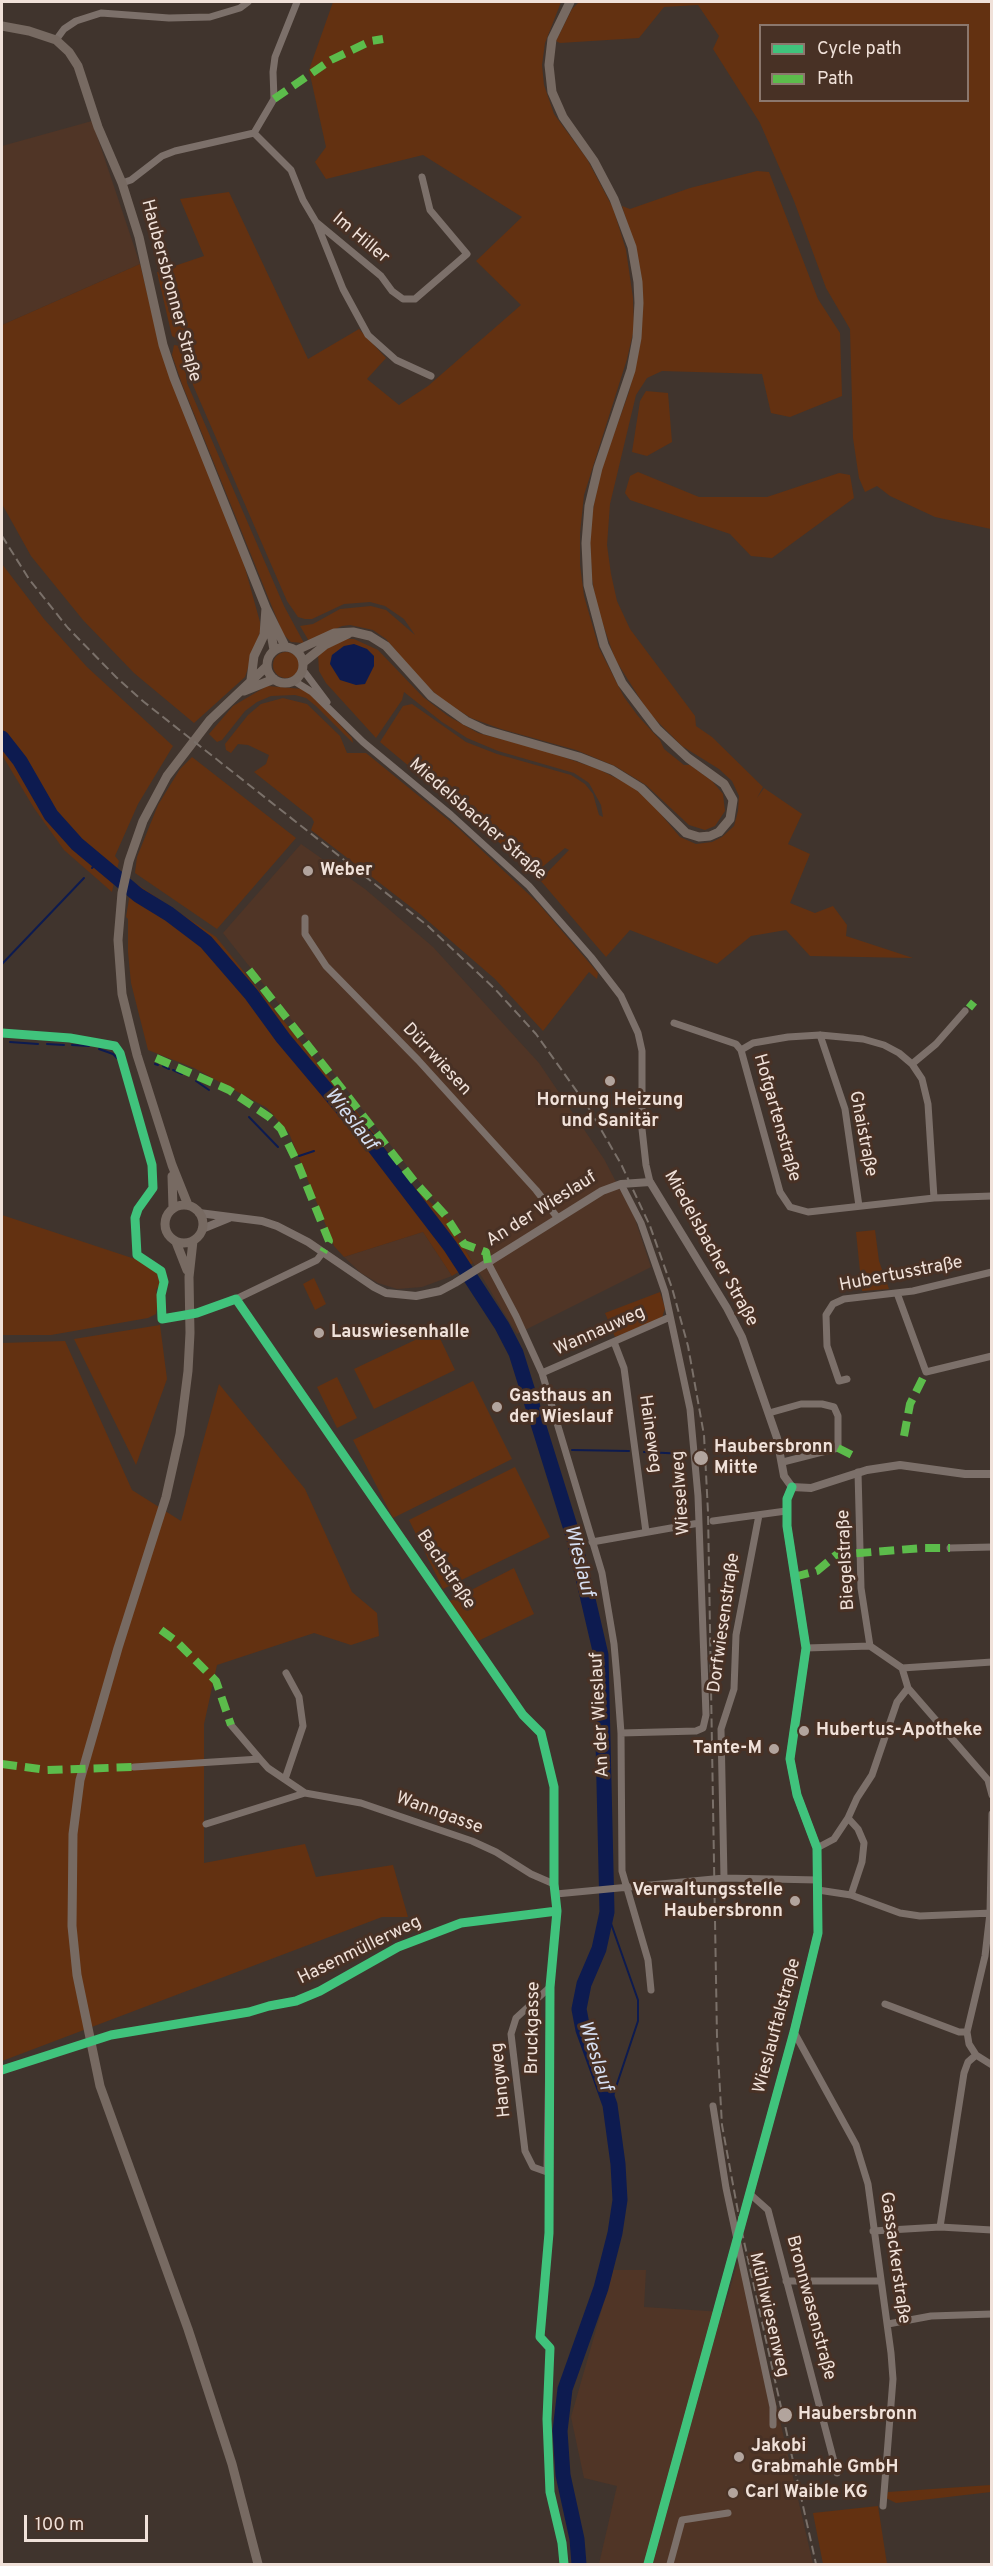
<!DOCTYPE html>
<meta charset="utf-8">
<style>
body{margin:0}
#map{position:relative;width:993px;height:2566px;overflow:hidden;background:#40342d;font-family:Overpass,sans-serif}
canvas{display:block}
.frame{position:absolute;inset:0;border:3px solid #f0e1d9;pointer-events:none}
.legend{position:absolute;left:759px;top:24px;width:210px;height:78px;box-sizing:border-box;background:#483125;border:2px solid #8b776d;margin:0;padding:8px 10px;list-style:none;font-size:18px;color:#f0e1d9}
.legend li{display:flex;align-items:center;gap:12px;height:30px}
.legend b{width:30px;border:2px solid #8b776d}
.scale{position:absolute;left:24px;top:2515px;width:124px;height:27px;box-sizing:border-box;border:3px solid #f0e1d9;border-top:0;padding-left:8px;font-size:18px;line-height:21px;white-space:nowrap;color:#f0e1d9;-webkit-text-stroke:4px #483125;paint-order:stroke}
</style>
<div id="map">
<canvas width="993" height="2566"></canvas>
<div class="frame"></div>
<ul class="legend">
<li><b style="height:8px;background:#40c37c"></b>Cycle path</li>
<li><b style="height:8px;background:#5cbc4b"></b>Path</li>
</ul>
<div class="scale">100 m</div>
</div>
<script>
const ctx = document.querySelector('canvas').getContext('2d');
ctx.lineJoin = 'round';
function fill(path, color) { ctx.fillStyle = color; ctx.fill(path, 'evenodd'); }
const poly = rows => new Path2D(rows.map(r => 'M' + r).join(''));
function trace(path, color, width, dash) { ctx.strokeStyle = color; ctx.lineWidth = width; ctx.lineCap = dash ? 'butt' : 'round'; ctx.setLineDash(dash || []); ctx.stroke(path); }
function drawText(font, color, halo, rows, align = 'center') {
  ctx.font = font + ' Overpass,sans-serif'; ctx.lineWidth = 6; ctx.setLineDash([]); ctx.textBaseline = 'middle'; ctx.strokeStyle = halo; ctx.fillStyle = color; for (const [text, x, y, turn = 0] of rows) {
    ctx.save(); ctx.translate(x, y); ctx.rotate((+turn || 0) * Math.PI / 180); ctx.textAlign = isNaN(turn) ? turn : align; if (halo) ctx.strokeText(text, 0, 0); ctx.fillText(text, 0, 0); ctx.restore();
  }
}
fill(poly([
 [92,121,140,264,2,325,2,146],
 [301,844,365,889,433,947,539,1063,604,1159,634,1216,651,1267,517,1334,437,1204,223,933],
 [423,1232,452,1276,422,1287,397,1289,378,1283,361,1273,344,1257],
 [741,2251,813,2564,599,2564,617,2486,584,2478,571,2417,613,2270,646,2270,644,2307,723,2312]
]), '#503526');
fill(poly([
 [333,2,561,2,545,43,542,65,544,85,554,114,587,159,613,208,626,250,633,298,634,329,627,359,584,495,580,533,580,565,584,596,599,648,624,697,638,716,660,740,664,749,684,765,690,765,712,781,723,794,725,811,715,826,705,830,689,825,646,785,615,766,576,750,501,729,471,718,441,699,421,680,386,639,373,630,350,625,342,626,309,641,300,626,313,624,340,609,371,606,386,610,415,635,404,619,385,606,370,602,344,604,312,619,305,619,298,617,287,601,193,385,185,343,172,336,157,272,204,256,180,199,229,192,308,359,359,329,386,358,367,379,399,405,428,386,521,305,476,261,522,217,423,155,326,179,315,162,326,147,309,70],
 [579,2,991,2,991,529,935,517,890,496,877,486,865,492,859,478,853,438,850,329,826,288,794,201,760,123,713,49,719,36,698,5,664,7,639,38,560,43,556,41,572,9],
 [760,26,968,26,968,100,760,100],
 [757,171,769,172,818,299,840,333,842,396,790,417,771,413,762,374,662,371,647,378,636,395,610,504,607,545,611,574,617,601,630,629,695,716,696,726,712,737,763,787,757,798,764,788,802,814,788,844,810,854,790,903,815,913,833,906,847,925,846,936,913,958,810,956,786,930,751,936,717,964,630,930,606,957,540,880,569,850,565,848,534,874,482,827,380,742,403,706,412,704,466,742,497,754,571,775,585,784,593,794,599,815,603,817,601,805,589,783,574,773,498,751,467,738,442,722,404,692,402,700,376,738,326,683,319,671,318,654,344,639,354,639,378,650,423,697,448,716,478,733,546,751,598,769,632,786,653,805,680,837,696,844,712,842,722,837,734,826,738,811,739,796,732,781,719,769,682,746,649,713,615,659,597,607,592,579,590,542,592,514,601,470,629,392,641,340,642,283,636,251,622,206,630,209,690,188],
 [344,646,367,649,373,656,374,666,330,664,332,655],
 [140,264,160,346,242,557,260,622,260,632,245,677,194,723,134,673,83,620,31,556,2,504,2,325],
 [174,345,180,346,183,349,187,383,284,606,304,643,291,642,283,634,182,384,172,355],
 [646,391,668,393,672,442,647,456,632,452,640,401],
 [638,472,699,497,767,497,839,473,850,475,854,498,772,558,751,556,730,534,630,500,625,493,630,476],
 [2,564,44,619,87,667,173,746,138,804,115,856,119,861,112,892,64,850,34,808,2,755],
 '273 665a13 13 0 1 1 26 0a13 13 0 1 1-26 0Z',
 [267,686,303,689,318,701,352,738,353,743,316,706,306,698,295,695,271,696,257,702,245,711,222,740,217,742,209,734,233,706],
 [283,698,307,704,340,736,347,753,366,753,457,827,538,903,598,973,597,979,589,972,543,1031,495,979,420,914,311,830,314,822,312,818,254,772,266,764,269,755,248,745,238,744,231,753,226,750,225,744,248,715,261,704],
 [192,757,296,838,217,929,135,873,137,857,158,805,180,769],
 [132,881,216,937,374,1133,411,1183,447,1219,473,1263,452,1276,423,1232,344,1257,334,1246,289,1133,267,1108,194,1068,148,1050,131,983,128,952,128,919,126,917],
 [2,1215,135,1259,154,1269,160,1274,162,1280,161,1286,156,1289,158,1301,156,1314,148,1318,51,1335,2,1335],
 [875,1230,879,1261,889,1289,862,1291,856,1232],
 [314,1278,326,1304,315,1310,303,1284],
 [660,1292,665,1308,662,1318,615,1337,605,1313],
 [160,1325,167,1379,136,1465,74,1339],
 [436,1330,455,1370,374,1409,354,1369],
 [65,1341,132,1490,181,1521,219,1384,305,1489,352,1592,377,1613,379,1636,351,1645,314,1633,217,1665,204,1724,204,1863,305,1844,316,1877,393,1865,408,1917,382,1917,2,2061,2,1343],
 [337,1377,357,1418,337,1428,317,1387],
 [473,1381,512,1459,393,1518,353,1440],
 [515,1467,550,1537,443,1589,409,1520],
 [514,1568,534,1614,476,1642,448,1602],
 [991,2485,991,2492,896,2503,886,2498,888,2492],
 [878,2506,887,2564,823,2564,813,2513]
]), '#633111');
fill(poly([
 [354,644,367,649,374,656,374,666,365,684,356,685,340,680,330,664,332,655,344,646]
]), '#0d1b50');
trace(poly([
 [92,868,97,862],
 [2,964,84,878],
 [10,1042,38,1044],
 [47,1044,64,1045],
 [72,1045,89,1046],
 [99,1049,113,1054,117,1058],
 [155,1064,158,1065],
 [163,1066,169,1069],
 [173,1070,182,1074],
 [196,1081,209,1090],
 [249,1117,278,1147],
 [299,1156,314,1151],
 [572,1450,629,1451],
 [644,1452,687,1454],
 [607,1912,638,2000,638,2021,610,2105]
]), '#0d1b50', 2);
trace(poly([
 [2,738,20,761,51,815,77,844,138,895,169,914,206,942,251,994,283,1038,372,1144,450,1246,502,1326,516,1353,574,1539,601,1655,607,1912,599,1949,584,1984,579,2009,583,2030,610,2105,618,2164,620,2200,615,2233,601,2288,565,2389,560,2431,563,2475,577,2539,579,2564]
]), '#0d1b50', 15);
trace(poly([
 [56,40,64,29,76,21,101,13,169,18,210,17,240,8,248,2],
 [254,133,274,99,273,72,275,57,297,2],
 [122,183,131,180,162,156,175,151,254,133,291,170,303,200,316,222,381,276,392,291,403,299,415,299,467,254,430,210,422,177],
 [317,224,343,289,368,335,396,360,431,376],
 [303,670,327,702],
 [294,681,312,692,363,742,451,815,529,886,591,957,621,996,638,1033,642,1051,642,1129,646,1165,650,1182],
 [305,918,305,934,326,966,418,1060,536,1190,557,1217],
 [674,1023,736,1044,741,1050,780,1192,790,1207,808,1212,934,1198,992,1196],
 [820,1035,845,1109,859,1206],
 [741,1050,753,1043,788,1037,820,1035,863,1039,884,1045,899,1053,912,1064,922,1079,928,1104,934,1198],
 [912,1064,936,1044,965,1011],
 [621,1184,641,1223,665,1292,690,1409,698,1496,706,1715,703,1728,696,1731,621,1733],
 [323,1252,317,1260,236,1299,523,1715,541,1733,554,1787,554,1884,557,1911,550,1987,547,2172,533,2167,525,2151,511,2034,516,2018,550,1987],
 [488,1263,516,1316,542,1373,602,1573,614,1644,617,1678,621,1733,622,1871,648,1960,651,1990],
 [897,1293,926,1372,992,1356],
 [614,1342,624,1368,646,1532],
 [542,1373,670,1317],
 [847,1379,839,1381,827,1346,826,1315,833,1304,844,1299,913,1291,992,1272],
 [769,1413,801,1404,822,1404,834,1407,838,1416,838,1448,783,1462],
 [858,1472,861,1588,870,1646],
 [713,1521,786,1511],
 [592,1542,699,1523],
 [950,1548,992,1547],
 [806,1648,870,1646,902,1668,992,1662],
 [902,1668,908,1688,988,1780,992,1795],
 [231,1725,260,1759],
 [134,1767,260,1759,268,1768,305,1793,361,1803,472,1841,496,1852,531,1874,554,1884],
 [285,1779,303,1726,299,1697,286,1673],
 [992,1814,990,1913,985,1956,967,2032,969,2044,976,2055,992,2065],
 [206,1824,305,1793],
 [817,1848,834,1839,848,1818],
 [724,1878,721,1729,734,1689,736,1635,759,1515],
 [818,1890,851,1895,900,1913,920,1916,992,1913],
 [556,1894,724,1878,818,1880],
 [851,1895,862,1862,864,1843,858,1829,848,1818,857,1798,872,1775,897,1702,908,1688],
 [885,2004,959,2032,967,2032],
 [249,2012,269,2006,296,2001,320,1991,398,1947,461,1923,557,1911],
 [794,2032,856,2145,868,2184,891,2353,893,2379,883,2506],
 [713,2106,726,2188,773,2407,773,2425],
 [750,2194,768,2210,837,2473],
 [940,2227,964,2073,968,2062,976,2055],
 [873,2231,940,2227,992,2230],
 [786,2281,880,2281],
 [888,2324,931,2316,992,2314],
 [670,2564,682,2520,728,2513]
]), '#7c706a', 7);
trace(poly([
 [199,1213,262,1221,277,1226,308,1242,374,1287,386,1293,416,1296,440,1291,455,1283,602,1191,621,1184,650,1182,727,1308,742,1337,777,1438,784,1476,792,1487],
 [202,1229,229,1218],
 [792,1487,811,1488,867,1470,900,1465,965,1474,992,1474],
 [648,2564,794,2032,818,1933,817,1848,797,1795,790,1759,806,1648,787,1526,787,1499,792,1487]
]), '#7c706a', 8);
trace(poly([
 [2,26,29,31,56,40,69,52,78,66,98,127,122,183,139,237,163,345,174,378,266,608,285,646],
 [269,622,274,650],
 '267 665a18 18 0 1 1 36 0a18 18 0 1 1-36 0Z',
 [297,650,334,633,353,632,370,636,386,646,431,696,466,721,485,730,579,757,612,770,641,788,686,833,699,837,710,836,719,832,730,819,733,800,724,784,688,758,657,729,622,683,604,645,588,585,586,543,589,506,598,468,631,370,637,338,639,303,638,282,632,247,614,199,594,161,563,117,552,92,549,65,552,39,570,2],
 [304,662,325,645,348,634],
 [251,680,254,656,264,635,266,608],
 [244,691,274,679],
 [172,1176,173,1208],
 '165 1224a19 19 0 1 1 38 0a19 19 0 1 1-38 0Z',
 [188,1205,172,1165,137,1055,122,994,118,940,122,893,129,861,143,821,167,776,210,720,267,666],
 [193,1241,189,1277,190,1333,188,1371,180,1434,166,1497,118,1648,80,1780,73,1834,72,1926,77,1975,100,2086,188,2329,232,2464,258,2564],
 [176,1242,187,1270]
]), '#776a62', 9);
trace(poly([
 [2,536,29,579,68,628,116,677,144,702,428,926,495,989,536,1034,588,1107,621,1164,650,1226,672,1288,688,1346,704,1435,708,1512,717,2037,722,2125,741,2228,816,2564]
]), '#7a7069', 2, [9, 4.5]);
trace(poly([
 [274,99,331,60,371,41,383,39],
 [249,970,414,1181,445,1215,464,1244,486,1252,488,1263],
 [969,1008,974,1002],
 [156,1058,229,1090,269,1117,281,1129,298,1164,329,1241,323,1252],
 [904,1436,910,1404,926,1372],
 [838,1448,852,1455],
 [794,1577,817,1571,836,1555,922,1548,950,1548],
 [161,1630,176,1641,216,1681,231,1725],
 [2,1764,47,1770,134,1767]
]), '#5cbc4b', 8, [15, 8]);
trace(poly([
 [2,1033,70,1038,115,1046,120,1053,152,1165,153,1188,138,1209,135,1218,137,1255,161,1271,164,1282,161,1295,162,1319,197,1313,236,1299,523,1715,541,1733,554,1787,554,1884,557,1911,550,1987,549,2233,540,2337,550,2348,547,2419,550,2492,562,2543,564,2564],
 [2,2070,111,2035,249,2012,269,2006,296,2001,320,1991,398,1947,461,1923,557,1911],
 [648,2564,794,2032,818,1933,817,1848,797,1795,790,1759,806,1648,787,1526,787,1499,792,1487]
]), '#40c37c', 9);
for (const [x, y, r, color] of [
 [308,871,6,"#b2a49d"],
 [610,1081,6,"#b2a49d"],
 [319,1333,6,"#b2a49d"],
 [497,1407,6,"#b2a49d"],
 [701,1458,8,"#b2a49d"],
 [804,1731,6,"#b2a49d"],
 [774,1749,6,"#b2a49d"],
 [795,1901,6,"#b2a49d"],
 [785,2415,8,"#b2a49d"],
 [739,2457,6,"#b2a49d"],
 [733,2493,6,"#b2a49d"]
]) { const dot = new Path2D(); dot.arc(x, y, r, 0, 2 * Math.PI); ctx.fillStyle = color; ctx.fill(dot); trace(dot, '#483125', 2); }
drawText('18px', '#f0e1d9', '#483125', [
 ["Im Hiller",360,239,40],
 ["Haubersbronner Straße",170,291,75],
 ["Miedelsbacher Straße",477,820,41],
 ["Dürrwiesen",436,1060,47],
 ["Hofgartenstraße",776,1118,74],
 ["Ghaistraße",862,1134,79],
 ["An der Wieslauf",542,1210,-32],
 ["Miedelsbacher Straße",710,1249,61],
 ["Hubertusstraße",901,1275,-11],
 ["Wannauweg",600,1332,-24],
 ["Haineweg",649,1434,82],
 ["Wieselweg",682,1493,-94],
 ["Biegelstraße",847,1560,-93],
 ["Bachstraße",445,1570,56],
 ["Dorfwiesenstraße",725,1623,-82],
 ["An der Wieslauf",601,1715,-93],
 ["Wanngasse",439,1814,20],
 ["Hasenmüllerweg",360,1951,-26],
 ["Wieslauftalstraße",778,2026,-75],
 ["Bruckgasse",534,2028,-89],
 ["Hangweg",502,2080,-96],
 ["Gassackerstraße",894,2258,82],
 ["Bronnwasenstraße",810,2308,75],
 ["Mühlwiesenweg",768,2315,77]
]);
drawText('bold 18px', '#f0e1d9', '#483125', [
 ["Weber",320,871],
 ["Hornung Heizung",610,1101,"center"],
 ["und Sanitär",610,1122,"center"],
 ["Lauswiesenhalle",331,1333],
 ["Gasthaus an",509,1397],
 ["der Wieslauf",509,1418],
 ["Haubersbronn",714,1448],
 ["Mitte",714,1469],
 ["Hubertus-Apotheke",816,1731],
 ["Tante-M",762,1749,"right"],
 ["Verwaltungsstelle",783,1891,"right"],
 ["Haubersbronn",783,1912,"right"],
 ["Haubersbronn",798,2415],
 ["Jakobi",751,2447],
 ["Grabmahle GmbH",751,2468],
 ["Carl Waible KG",745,2493]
], 'left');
drawText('italic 20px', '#d5def1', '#483125', [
 ["Wieslauf",350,1120,52],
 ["Wieslauf",578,1561,76],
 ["Wieslauf",594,2056,72]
]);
</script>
